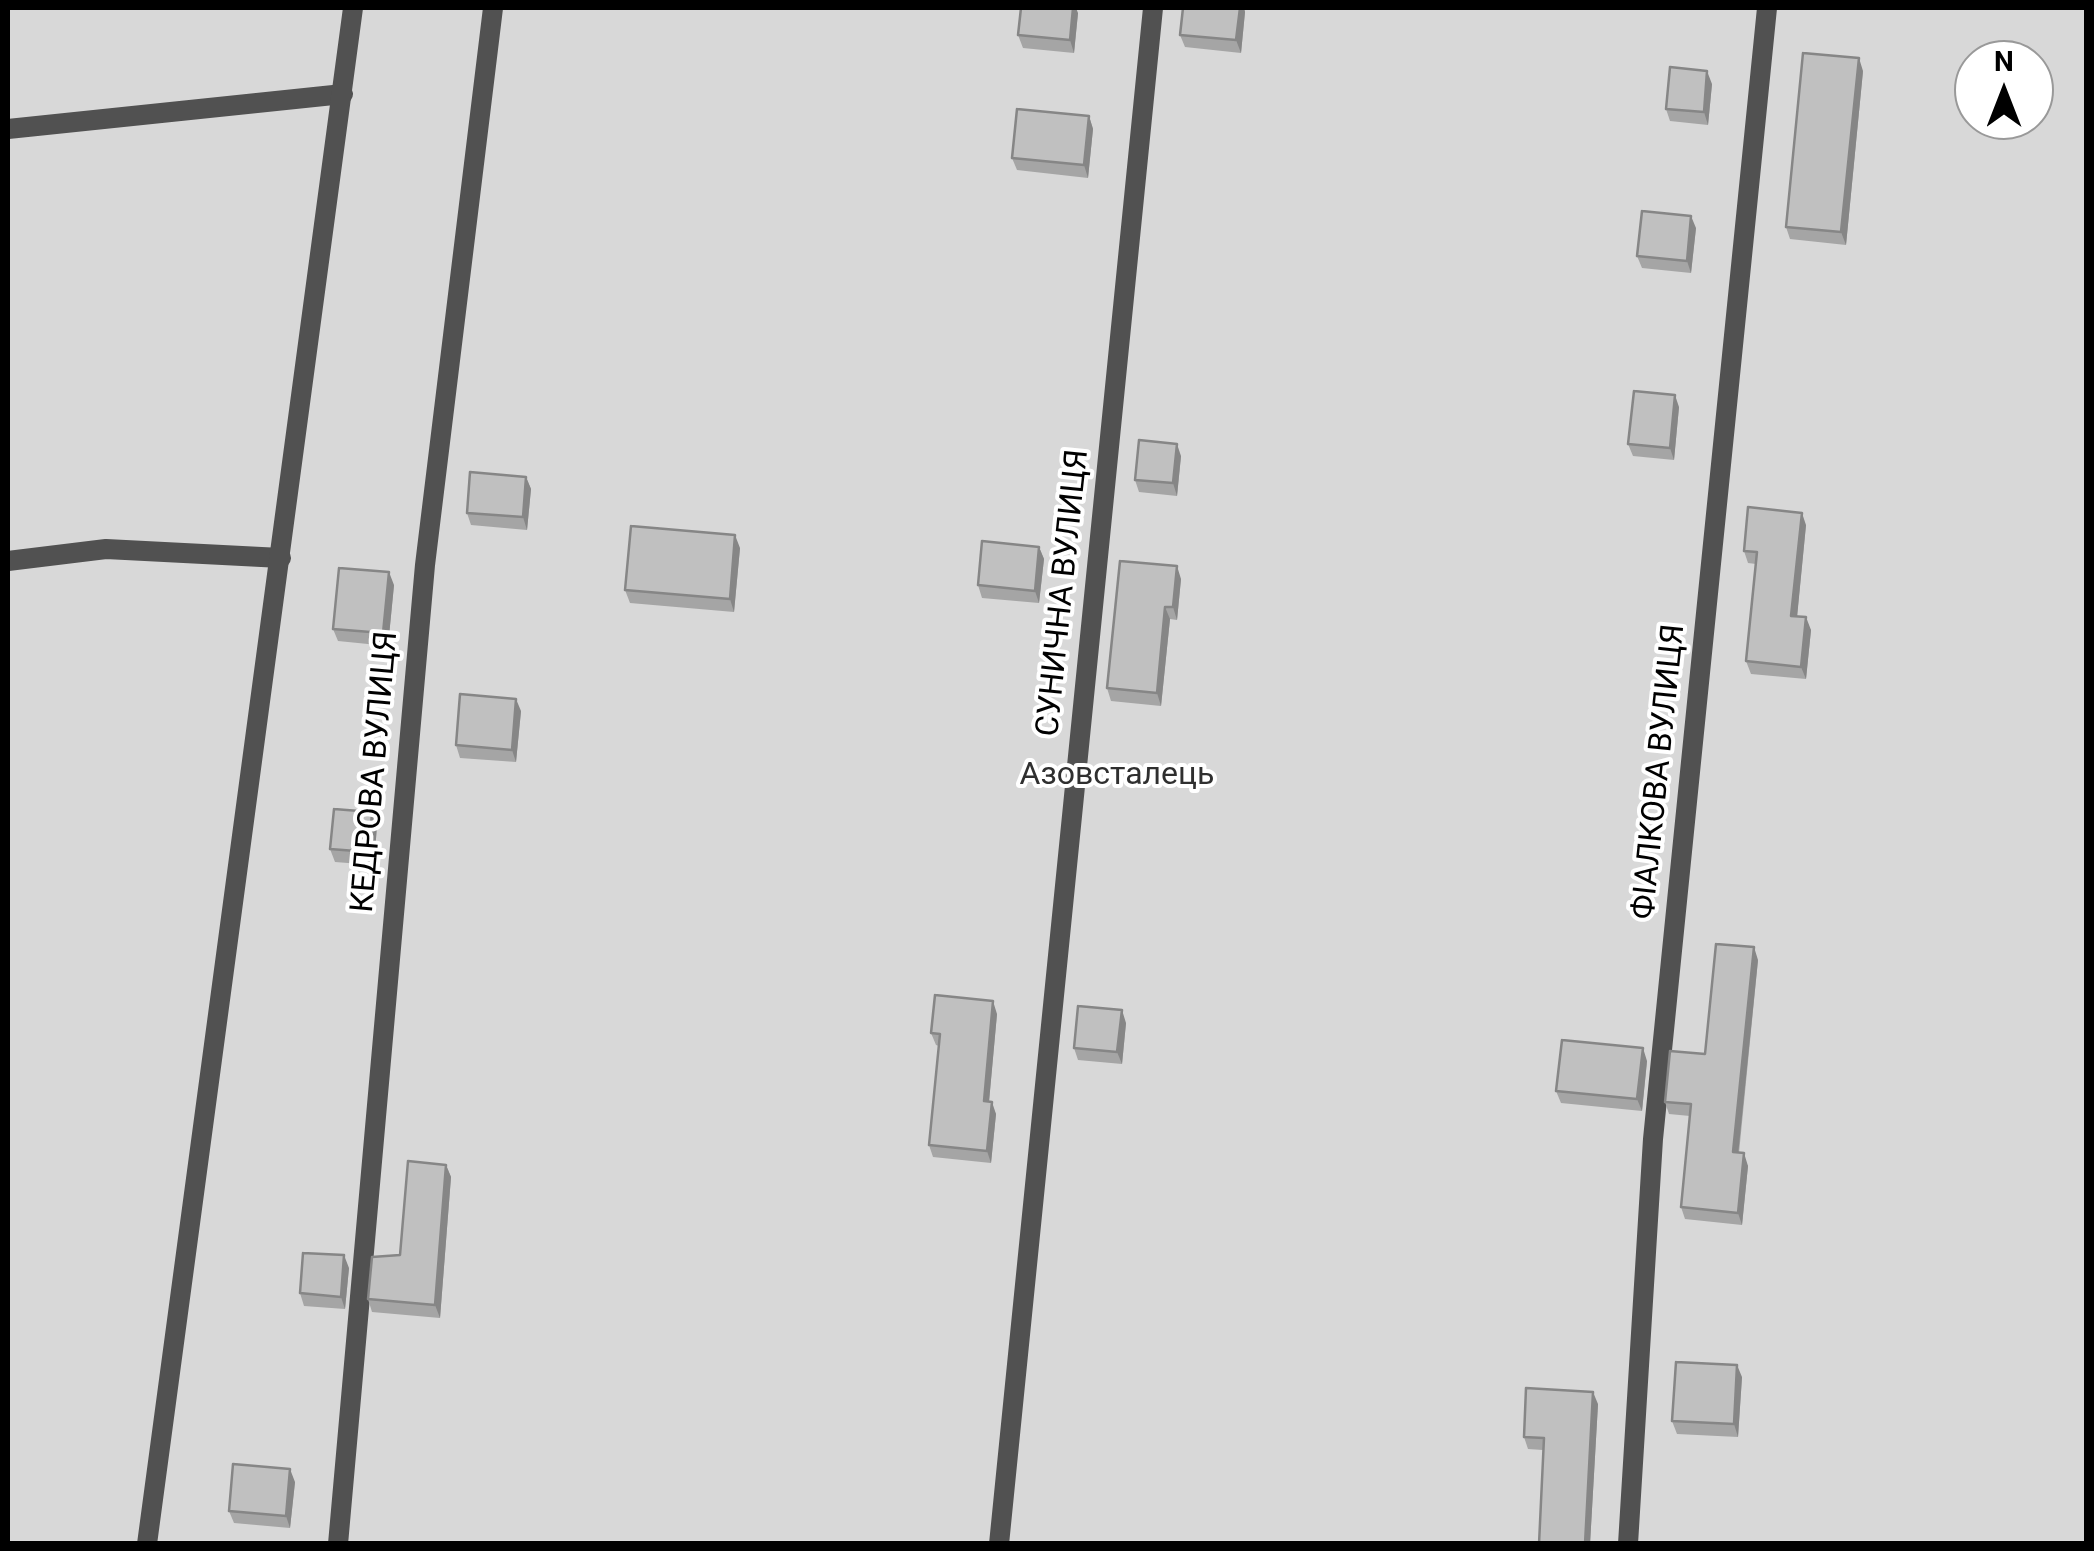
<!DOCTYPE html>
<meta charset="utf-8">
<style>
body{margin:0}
#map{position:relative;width:2094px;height:1551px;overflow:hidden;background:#fff;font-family:Roboto,sans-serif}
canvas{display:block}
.frame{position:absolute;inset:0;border:10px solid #000;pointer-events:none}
.north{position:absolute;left:1954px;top:40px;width:100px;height:100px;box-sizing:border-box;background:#fff;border:2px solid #999;border-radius:50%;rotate:0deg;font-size:28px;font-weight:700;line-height:40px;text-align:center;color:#000}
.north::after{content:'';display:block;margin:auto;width:35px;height:45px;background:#000;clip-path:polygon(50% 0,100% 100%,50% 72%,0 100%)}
</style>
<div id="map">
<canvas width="2094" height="1551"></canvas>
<div class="frame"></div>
<div class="north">N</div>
</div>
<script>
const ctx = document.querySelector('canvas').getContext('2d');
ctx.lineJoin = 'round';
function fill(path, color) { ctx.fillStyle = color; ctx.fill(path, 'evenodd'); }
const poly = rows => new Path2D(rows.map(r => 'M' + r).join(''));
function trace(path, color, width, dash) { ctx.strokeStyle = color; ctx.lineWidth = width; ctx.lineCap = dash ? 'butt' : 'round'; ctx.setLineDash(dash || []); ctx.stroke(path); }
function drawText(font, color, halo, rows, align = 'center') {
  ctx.font = font + ' Roboto,sans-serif'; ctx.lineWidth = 8; ctx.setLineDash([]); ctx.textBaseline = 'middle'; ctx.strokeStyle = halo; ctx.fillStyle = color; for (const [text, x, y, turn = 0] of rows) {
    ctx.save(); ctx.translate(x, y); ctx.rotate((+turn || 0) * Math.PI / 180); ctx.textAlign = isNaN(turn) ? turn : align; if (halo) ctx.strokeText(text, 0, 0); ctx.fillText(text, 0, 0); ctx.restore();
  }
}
fill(poly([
 [8,8,2086,8,2086,1543,8,1544],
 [1974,60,2034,60,2034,120,1974,120]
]), '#d8d8d8');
trace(poly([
 [8,129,343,94],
 [8,561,106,549,281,558],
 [338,1544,425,565,493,8],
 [999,1544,1153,8],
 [1628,1544,1653,1139,1767,8]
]), '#515151', 20);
trace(poly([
 [147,1544,353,8]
]), '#515151', 20);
fill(poly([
 [1183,8,1244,8,1245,12,1241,53,1185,47,1180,35],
 [1078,13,1074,53,1023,48,1018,35],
 [1863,71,1846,245,1790,239,1786,227],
 [1712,84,1708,125,1670,121,1666,109],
 [1089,116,1093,129,1088,178,1017,170,1012,158],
 [1696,228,1691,273,1642,268,1637,256],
 [1679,407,1674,460,1633,456,1628,444],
 [1181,456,1177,496,1139,492,1135,480],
 [526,477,531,489,527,530,471,525,467,513],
 [1806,525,1797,616,1811,630,1806,679,1751,674,1746,661,1756,564,1748,563,1744,551],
 [1039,547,1044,559,1039,603,982,598,978,585],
 [740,548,734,612,630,603,625,590],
 [1181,579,1177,620,1170,619,1161,706,1111,701,1107,688],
 [394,585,388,646,338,641,333,629],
 [521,711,516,762,460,758,456,745],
 [377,825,374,865,335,862,330,849],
 [1758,960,1739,1153,1748,1166,1742,1225,1685,1219,1681,1207,1690,1116,1669,1114,1665,1102,1705,1054],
 [997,1014,989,1101,996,1114,991,1163,933,1157,929,1145,939,1046,936,1045,931,1033],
 [1126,1023,1122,1064,1078,1060,1074,1048],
 [1647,1061,1642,1111,1561,1103,1556,1091],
 [446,1165,451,1177,440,1318,372,1312,368,1299,400,1255],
 [349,1268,345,1309,304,1306,300,1293],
 [1742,1377,1738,1437,1677,1434,1672,1421],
 [1598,1404,1590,1544,1539,1544,1543,1450,1528,1449,1524,1437],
 [295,1482,290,1528,234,1523,229,1511]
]), '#a5a5a5');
fill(poly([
 [1073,8,1076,8,1078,13,1074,53,1070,40],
 [1240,8,1244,8,1245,12,1241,53,1236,40],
 [1859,58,1863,71,1846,245,1841,232],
 [1707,71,1712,84,1708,125,1704,112],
 [1089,116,1093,129,1088,178,1084,165],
 [1691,216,1696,228,1691,273,1687,261],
 [1675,395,1679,407,1674,460,1670,448],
 [1177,444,1181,456,1177,496,1173,483],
 [526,477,531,489,527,530,523,517],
 [1802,513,1806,525,1796,628,1791,616],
 [735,535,740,548,734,612,730,599],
 [1039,547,1044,559,1039,603,1035,591],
 [1177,566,1181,579,1177,620,1173,607],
 [389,572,394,585,388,646,383,633],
 [1165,607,1170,619,1161,706,1157,693],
 [1806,617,1811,630,1806,679,1801,667],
 [516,699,521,711,516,762,512,750],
 [372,812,377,825,374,865,369,852],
 [1754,947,1758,960,1737,1165,1733,1152],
 [993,1001,997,1014,988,1113,984,1101],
 [1122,1010,1126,1023,1122,1064,1117,1052],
 [1643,1048,1647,1061,1642,1111,1637,1099],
 [992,1102,996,1114,991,1163,987,1151],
 [1744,1153,1748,1166,1742,1225,1738,1213],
 [446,1165,451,1177,440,1318,435,1305],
 [344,1255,349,1268,345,1309,341,1297],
 [1737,1365,1742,1377,1738,1437,1734,1424],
 [1593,1392,1598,1404,1590,1544,1585,1544],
 [290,1469,295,1482,290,1528,286,1516]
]), '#868686');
const building = poly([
 [1021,8,1073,8,1070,40,1018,35,1021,8],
 [1183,8,1240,8,1236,40,1180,35,1183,8],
 [1803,53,1859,58,1841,232,1786,227,1803,53],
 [1670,67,1707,71,1704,112,1666,109,1670,67],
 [1017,109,1089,116,1084,165,1012,158,1017,109],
 [1642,211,1691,216,1687,261,1637,256,1642,211],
 [1634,391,1675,395,1670,448,1628,444,1634,391],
 [1139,440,1177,444,1173,483,1135,480,1139,440],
 [470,472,526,477,523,517,467,513,470,472],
 [1748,507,1802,513,1791,616,1806,617,1801,667,1746,661,1757,552,1744,551,1748,507],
 [631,526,735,535,730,599,625,590,631,526],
 [982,541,1039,547,1035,591,978,585,982,541],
 [1120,561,1177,566,1173,607,1165,607,1157,693,1107,688,1120,561],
 [339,568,389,572,383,633,333,629,339,568],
 [460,694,516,699,512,750,456,745,460,694],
 [334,809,372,812,369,852,330,849,334,809],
 [1716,944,1754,947,1733,1152,1744,1153,1738,1213,1681,1207,1691,1104,1665,1102,1670,1051,1705,1054,1716,944],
 [935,995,993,1001,984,1101,992,1102,987,1151,929,1145,940,1034,931,1033,935,995],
 [1078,1006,1122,1010,1117,1052,1074,1048,1078,1006],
 [1562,1040,1643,1048,1637,1099,1556,1091,1562,1040],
 [408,1161,446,1165,435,1305,368,1299,372,1257,400,1255,408,1161],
 [303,1253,344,1255,341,1297,300,1293,303,1253],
 [1676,1362,1737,1365,1734,1424,1672,1421,1676,1362],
 [1526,1388,1593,1392,1585,1544,1539,1544,1544,1438,1524,1437,1526,1388],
 [233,1464,290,1469,286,1516,229,1511,233,1464]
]);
fill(building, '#c0c0c0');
trace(building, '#868686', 2.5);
drawText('32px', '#000', '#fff', [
 ["СУНИЧНА ВУЛИЦЯ",1064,593,-84],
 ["КЕДРОВА ВУЛИЦЯ",376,772,-85],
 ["ФІАЛКОВА ВУЛИЦЯ",1660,772,-84]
]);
drawText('32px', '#2f2f2f', '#fff', [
 ["Азовсталець",1117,776]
]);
</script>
